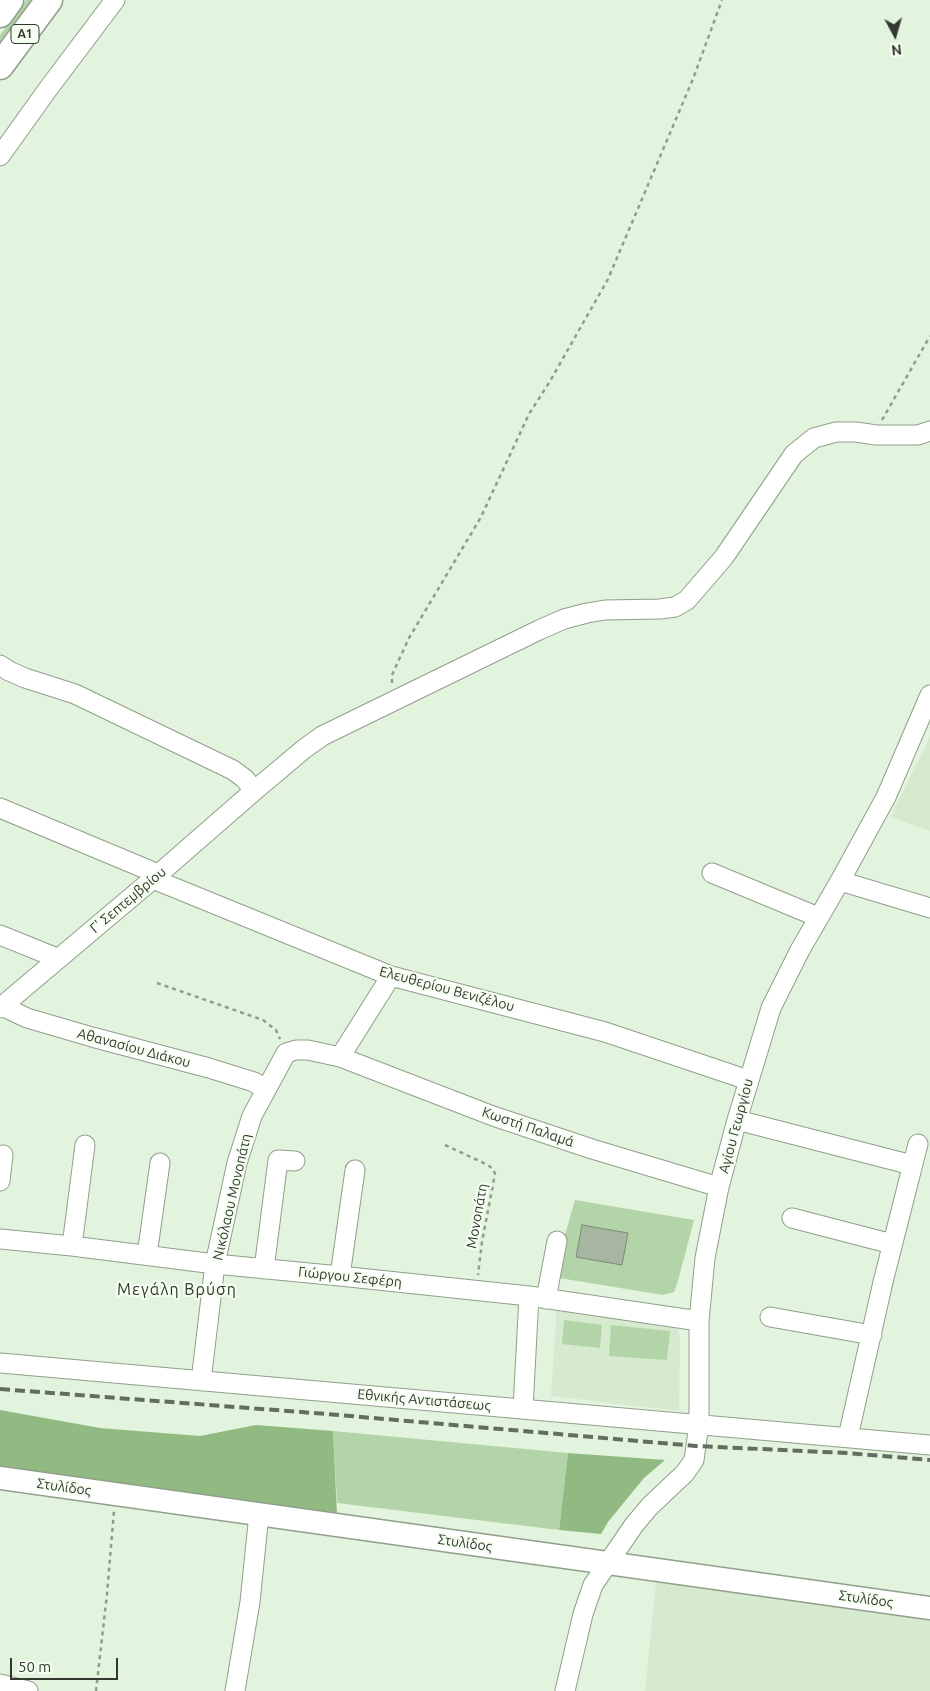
<!DOCTYPE html>
<meta charset="utf-8">
<style>
body{margin:0}
#map{position:relative;width:930px;height:1691px;overflow:hidden;background:#e3f4de;font-family:Ubuntu,sans-serif}
canvas{display:block}
.north{position:absolute;left:870px;top:10px;width:50px;height:50px;-webkit-text-stroke:4px #f5fff1;paint-order:stroke;rotate:174deg;font-size:14px;font-weight:700;line-height:20px;text-align:center;color:#323830}
.north::after{content:'';display:block;margin:auto;width:18px;height:22px;background:#323830;clip-path:polygon(50% 0,100% 100%,50% 72%,0 100%)}
.scale{position:absolute;left:10px;top:1658px;width:108px;height:22px;box-sizing:border-box;border:2px solid #323830;border-top:0;padding-left:6px;font-size:15px;line-height:18px;white-space:nowrap;color:#323830;-webkit-text-stroke:4px #f5fff1;paint-order:stroke}
</style>
<div id="map">
<canvas width="930" height="1691"></canvas>
<div class="north">N</div>
<div class="scale">50 m</div>
</div>
<script>
const ctx = document.querySelector('canvas').getContext('2d');
ctx.lineJoin = 'round';
function fill(path, color) { ctx.fillStyle = color; ctx.fill(path, 'evenodd'); }
const poly = rows => new Path2D(rows.map(r => 'M' + r).join(''));
function trace(path, color, width, dash) { ctx.strokeStyle = color; ctx.lineWidth = width; ctx.lineCap = dash ? 'butt' : 'round'; ctx.setLineDash(dash || []); ctx.stroke(path); }
function drawText(font, color, halo, rows, align = 'center') {
  ctx.font = font + ' Ubuntu,sans-serif'; ctx.lineWidth = 4.5; ctx.setLineDash([]); ctx.textBaseline = 'middle'; ctx.strokeStyle = halo; ctx.fillStyle = color; for (const [text, x, y, turn = 0] of rows) {
    ctx.save(); ctx.translate(x, y); ctx.rotate((+turn || 0) * Math.PI / 180); ctx.textAlign = isNaN(turn) ? turn : align; if (halo) ctx.strokeText(text, 0, 0); ctx.fillText(text, 0, 0); ctx.restore();
  }
}
fill(poly([
 [930,737,930,831,890,817],
 [557,1303,673,1324,680,1335,679,1411,551,1396],
 [656,1582,886,1612,930,1621,930,1691,645,1691]
]), '#d5eace');
fill(poly([
 [26,0,35,0,0,47,0,35],
 [575,1200,694,1220,678,1281,674,1292,663,1295,553,1277],
 [564,1320,602,1325,600,1348,562,1344],
 [611,1325,670,1331,667,1360,609,1356],
 [333,1431,568,1453,559,1530,337,1503]
]), '#b3d4a9');
fill(poly([
 [0,1410,100,1428,200,1436,256,1425,333,1431,337,1514,0,1474],
 [568,1453,665,1460,644,1478,608,1522,601,1534,559,1530]
]), '#91ba83');
const building = poly([
 [582,1225,628,1233,622,1265,576,1257,582,1225]
]);
fill(building, '#a6b6a1');
trace(building, '#7c8b77', 1);
const minor = poly([
 [0,156,48,89,115,0],
 [0,665,9,671,25,678,75,694,233,770,245,779,254,791],
 [0,808,158,874],
 [712,873,818,917],
 [153,879,391,976,605,1032,748,1080],
 [840,881,930,908],
 [0,935,57,958],
 [2,1006,27,1018,92,1037,209,1068,254,1082,266,1090],
 [0,1008,153,879,254,791,304,749,322,736,539,630,564,619,587,613,605,610,660,609,675,607,687,600,724,557,794,454,814,438,836,432,856,432,876,435,918,435,930,431],
 [340,1057,493,1116,592,1149,719,1187],
 [737,1120,912,1165],
 [0,1181,3,1155],
 [792,1218,892,1244],
 [0,1239,72,1246,215,1264,340,1276,529,1296,699,1321],
 [72,1246,85,1145],
 [147,1255,160,1163],
 [264,1269,278,1160,295,1161],
 [340,1276,355,1170],
 [546,1299,557,1241],
 [770,1317,872,1335],
 [0,1363,930,1445],
 [201,1381,215,1264,237,1163,252,1116,286,1053,296,1050,308,1050,340,1057,391,976],
 [523,1409,529,1296],
 [848,1437,883,1282,918,1144],
 [0,1684,28,1691],
 [235,1691,250,1602,259,1514],
 [565,1691,583,1614,593,1585,634,1525,650,1506,685,1473,694,1460,699,1424,699,1321,705,1258,719,1187,737,1120,771,1008,800,950,840,881,886,797,930,695]
]);
const major = poly([
 [0,1478,930,1608]
]);
const highway = poly([
 [0,14,10,0],
 [0,66,49,0]
]);
trace(minor, '#8f9f8a', 21);
trace(major, '#8f9f8a', 25);
trace(highway, '#8f9f8a', 29);
trace(poly([
 [882,420,930,336],
 [392,683,392,675,409,638,481,517,529,414,549,383,608,279,693,79,722,0],
 [157,983,263,1020,276,1030,280,1039],
 [445,1145,488,1165,493,1169,495,1174,482,1242,478,1275],
 [96,1691,107,1594,114,1511]
]), '#909c8d', 2.5, [4, 4]);
trace(minor, '#fff', 19);
trace(major, '#fff', 22);
trace(highway, '#fff', 26);
trace(poly([
 [0,1389,327,1414,696,1446,846,1453,930,1460]
]), '#636c60', 4, [10, 5]);
for (const [x, y, w] of [
 [25,34,28]
]) { const box = new Path2D(); box.roundRect(x - w / 2, y - 9.5, w, 19, 4); ctx.fillStyle = '#f5fff1'; ctx.fill(box); trace(box, '#323830', 1); }
drawText('bold 12px', '#323830', null, [
 ["Α1",25,34]
]);
drawText('14px', '#323830', '#f5fff1', [
 ["Γ' Σεπτεμβρίου",128,900,-40],
 ["Ελευθερίου Βενιζέλου",447,989,15],
 ["Αθανασίου Διάκου",134,1048,15],
 ["Αγίου Γεωργίου",736,1126,-75],
 ["Κωστή Παλαμά",528,1127,19],
 ["Νικόλαου Μονοπάτη",232,1197,-77],
 ["Μονοπάτη",477,1216,-80],
 ["Γιώργου Σεφέρη",350,1277,6],
 ["Εθνικής Αντιστάσεως",424,1400,5],
 ["Στυλίδος",64,1487,8],
 ["Στυλίδος",465,1543,8],
 ["Στυλίδος",866,1599,8]
]);
ctx.letterSpacing = '1px';
drawText('16px', '#323830', '#f5fff1', [
 ["Μεγάλη Βρύση",177,1290]
]);
ctx.letterSpacing = '0px';
</script>
